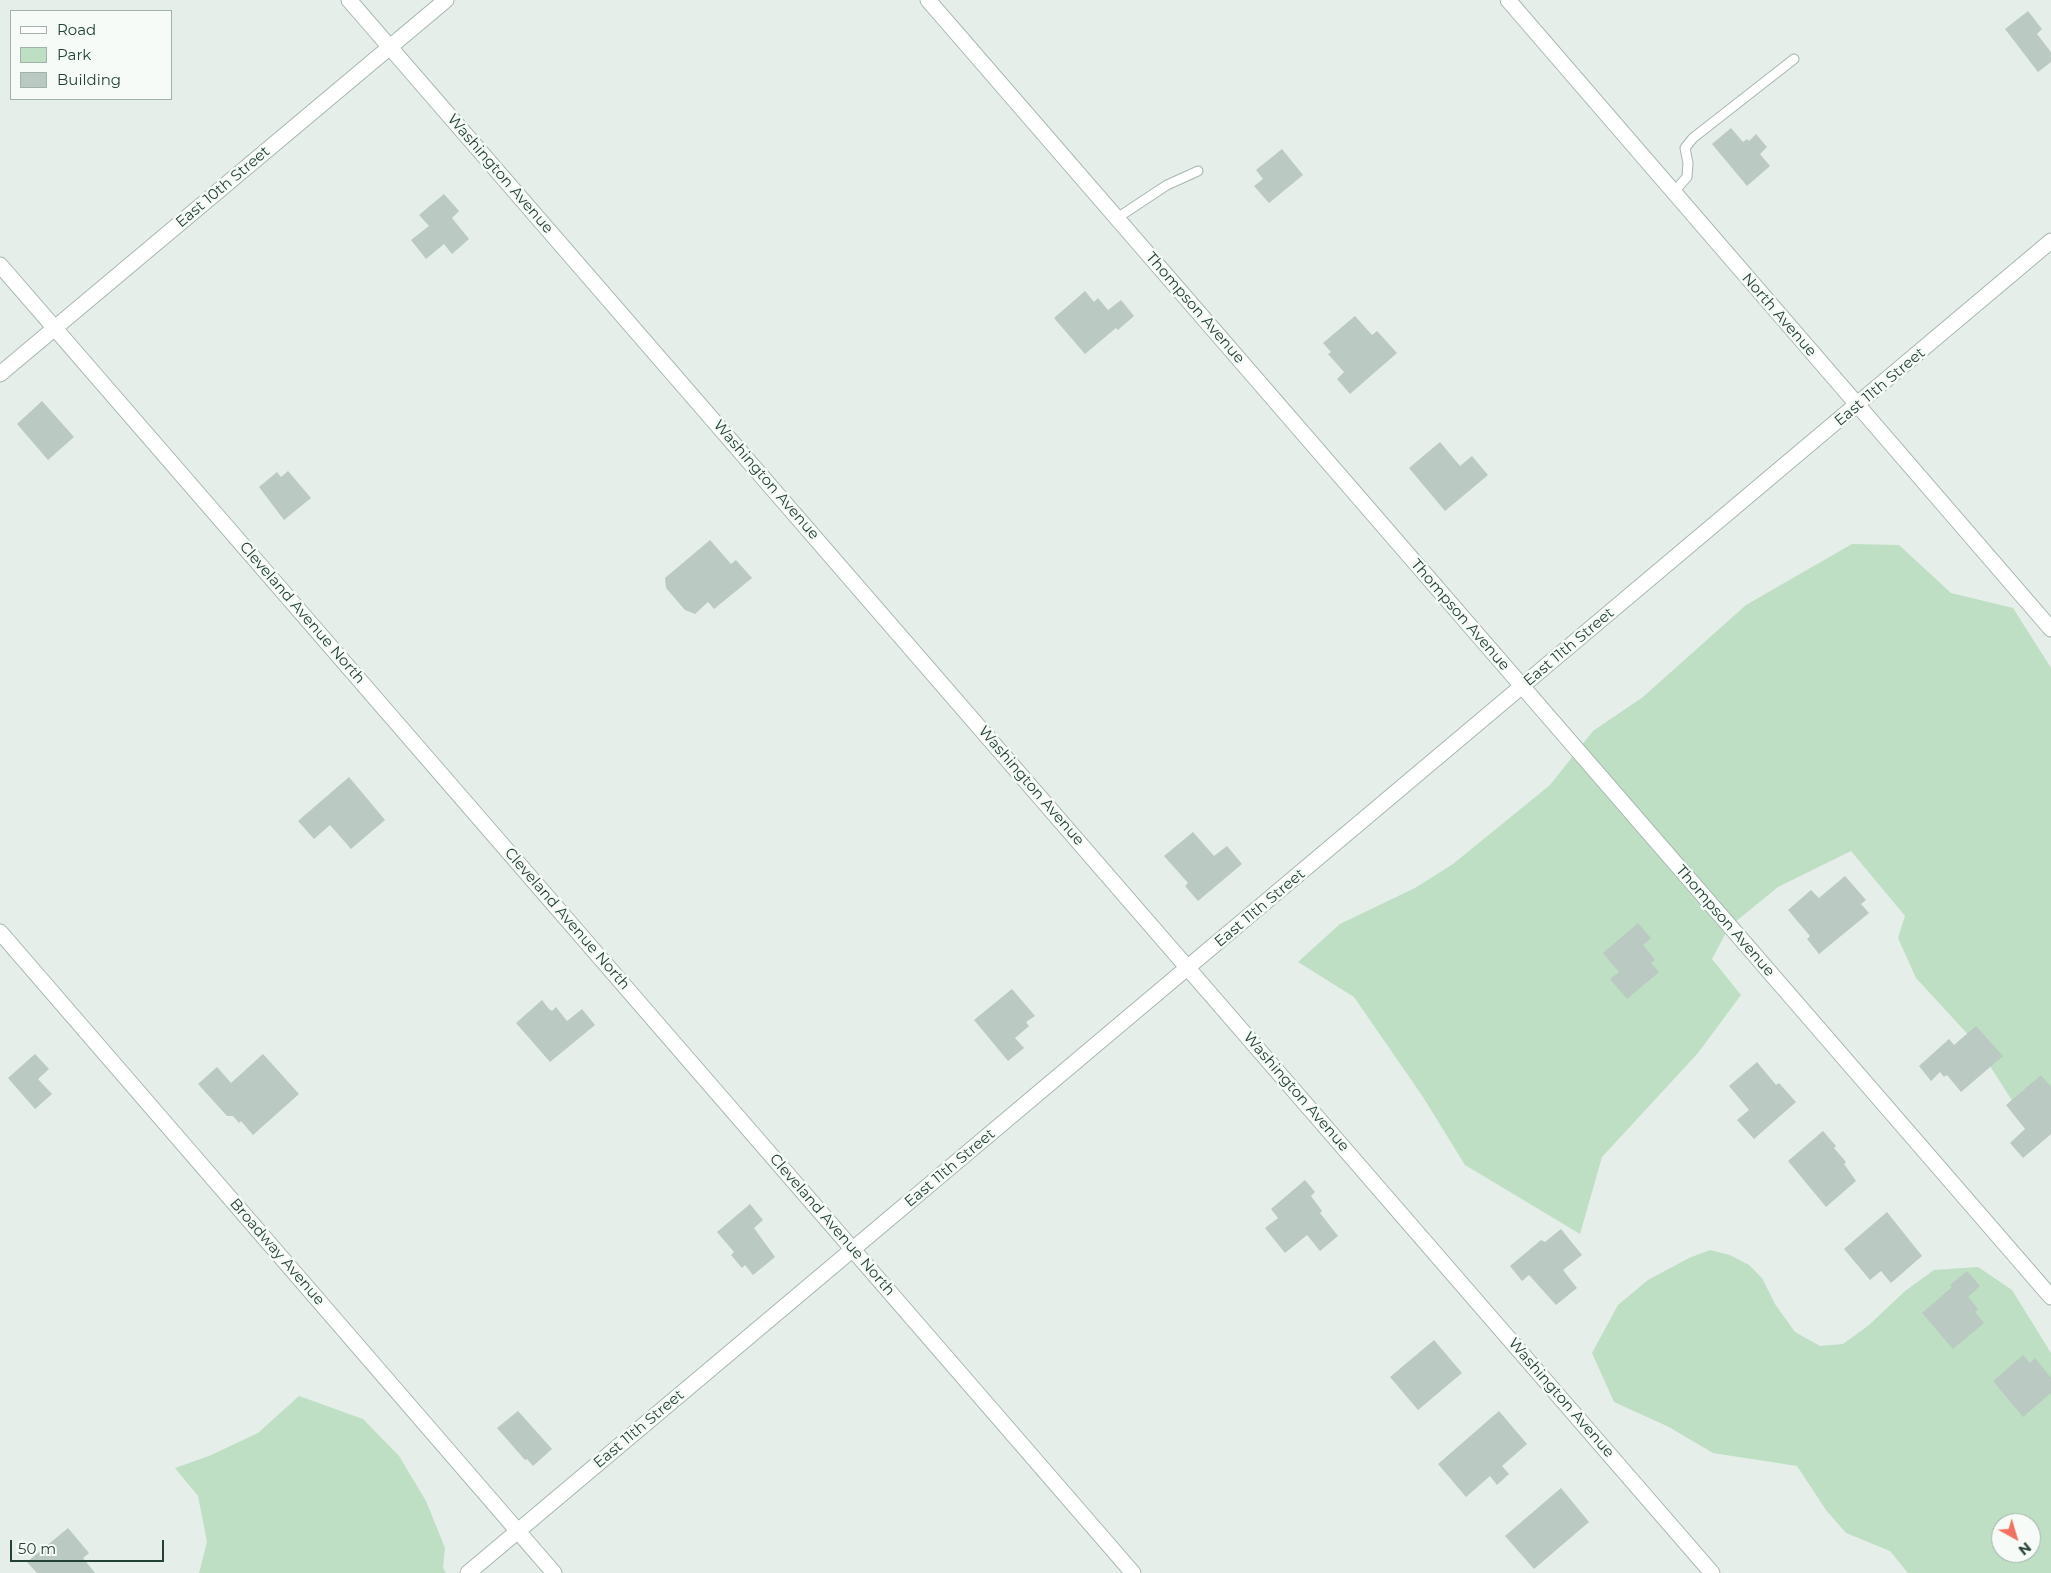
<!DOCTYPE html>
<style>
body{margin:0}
#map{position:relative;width:2051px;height:1573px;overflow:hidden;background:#e5eee9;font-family:Montserrat,sans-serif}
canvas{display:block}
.legend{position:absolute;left:10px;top:10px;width:162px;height:90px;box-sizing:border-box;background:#f6fbf8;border:1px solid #a2b1aa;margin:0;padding:6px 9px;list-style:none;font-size:15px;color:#244135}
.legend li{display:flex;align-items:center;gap:10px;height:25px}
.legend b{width:25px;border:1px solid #a2b1aa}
.north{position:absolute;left:1991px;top:1513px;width:50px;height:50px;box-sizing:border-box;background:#f6fbf8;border:1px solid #a2b1aa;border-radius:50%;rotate:141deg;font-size:14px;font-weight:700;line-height:20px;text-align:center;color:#244135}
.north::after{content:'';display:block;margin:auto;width:18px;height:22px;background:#f2705f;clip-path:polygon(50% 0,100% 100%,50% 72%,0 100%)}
.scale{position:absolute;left:10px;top:1540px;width:154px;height:22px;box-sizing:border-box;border:2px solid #244135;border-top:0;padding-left:6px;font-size:15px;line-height:18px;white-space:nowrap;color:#244135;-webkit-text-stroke:4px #f6fbf8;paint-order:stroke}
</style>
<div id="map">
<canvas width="2051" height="1573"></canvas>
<ul class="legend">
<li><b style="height:6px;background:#fff"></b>Road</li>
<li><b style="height:14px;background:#bedfc3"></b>Park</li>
<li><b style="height:14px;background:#bac9c2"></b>Building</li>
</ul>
<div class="north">N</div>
<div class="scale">50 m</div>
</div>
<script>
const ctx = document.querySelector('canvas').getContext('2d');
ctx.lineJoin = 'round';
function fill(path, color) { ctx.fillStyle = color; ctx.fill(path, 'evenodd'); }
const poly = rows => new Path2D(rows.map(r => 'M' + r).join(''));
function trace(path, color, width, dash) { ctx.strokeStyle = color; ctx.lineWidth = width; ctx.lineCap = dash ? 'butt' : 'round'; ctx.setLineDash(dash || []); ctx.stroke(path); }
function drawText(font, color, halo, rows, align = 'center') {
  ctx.font = font + ' Montserrat,sans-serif'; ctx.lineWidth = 5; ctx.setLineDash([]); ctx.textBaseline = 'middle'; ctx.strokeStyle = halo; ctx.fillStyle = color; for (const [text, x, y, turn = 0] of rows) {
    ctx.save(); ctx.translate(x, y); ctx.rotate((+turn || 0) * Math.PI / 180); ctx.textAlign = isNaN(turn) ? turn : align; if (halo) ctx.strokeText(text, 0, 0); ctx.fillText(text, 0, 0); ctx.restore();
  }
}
fill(poly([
 [1852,544,1899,545,1951,593,2013,608,2051,668,2051,1121,2020,1113,1974,1041,1916,978,1898,938,1905,916,1851,851,1778,887,1729,927,1712,959,1741,995,1698,1053,1602,1157,1580,1234,1465,1165,1423,1097,1354,997,1298,962,1340,924,1415,888,1453,864,1550,785,1593,731,1643,697,1746,605],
 [1710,1250,1730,1255,1749,1265,1762,1278,1775,1304,1795,1332,1820,1346,1843,1344,1869,1325,1905,1291,1934,1270,1978,1267,2012,1290,2051,1353,2051,1573,1908,1573,1890,1551,1846,1533,1826,1510,1797,1466,1713,1453,1669,1427,1614,1402,1592,1353,1618,1305,1648,1280,1689,1258],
 [2001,1523,2031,1523,2031,1553,2001,1553],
 [299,1396,363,1419,399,1456,426,1501,445,1548,443,1568,446,1573,199,1573,207,1542,198,1496,175,1468,209,1456,258,1433]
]), '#bedfc3');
fill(poly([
 [2028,11,2042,29,2037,34,2051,52,2051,62,2038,72,2005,29],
 [1731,128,1743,142,1747,139,1749,141,1756,134,1767,147,1760,154,1770,166,1747,186,1712,144],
 [1282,149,1303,175,1269,203,1254,186,1263,179,1256,170],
 [444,194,459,211,452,218,469,239,452,254,444,244,426,259,411,240,429,226,419,215],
 [1085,291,1094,302,1098,298,1108,310,1121,300,1134,316,1118,330,1116,328,1085,354,1054,318],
 [1355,316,1372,335,1377,331,1397,353,1350,394,1337,379,1344,372,1328,354,1331,352,1323,343],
 [42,401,74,437,48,460,17,424],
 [1440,442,1460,466,1472,456,1488,475,1445,511,1409,468],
 [288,471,311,498,284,520,259,487,277,472,281,477],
 [710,540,731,564,736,560,752,578,714,609,708,602,695,614,685,610,666,588,665,578],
 [349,777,385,820,351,849,330,825,314,839,298,821],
 [1193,832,1214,856,1227,846,1242,864,1198,901,1185,886,1188,883,1164,856],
 [1845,876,1866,900,1861,904,1869,913,1819,954,1807,939,1810,936,1788,910,1811,890,1819,898],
 [1638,923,1651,938,1643,945,1655,960,1651,963,1659,972,1627,999,1610,979,1619,972,1603,953],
 [1012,989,1035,1016,1026,1022,1029,1026,1015,1038,1024,1048,1008,1061,974,1020],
 [542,1000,549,1009,552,1011,556,1007,567,1021,582,1009,595,1025,550,1062,516,1023],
 [1976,1026,2003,1056,1961,1092,1947,1075,1944,1077,1940,1072,1931,1081,1919,1066,1949,1039,1954,1045],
 [35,1054,49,1069,38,1079,52,1094,35,1109,8,1078],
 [263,1054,299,1094,253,1135,241,1121,239,1123,233,1116,227,1116,198,1084,217,1067,231,1083],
 [1757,1062,1776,1085,1779,1083,1796,1102,1754,1139,1737,1120,1749,1110,1729,1086],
 [2041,1075,2051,1087,2051,1134,2023,1158,2010,1143,2025,1129,2006,1105],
 [1823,1131,1836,1146,1834,1148,1846,1162,1844,1164,1856,1181,1826,1207,1788,1161],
 [1305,1180,1315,1192,1311,1196,1322,1211,1320,1213,1338,1236,1320,1251,1307,1235,1285,1253,1265,1228,1278,1218,1271,1209],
 [750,1204,763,1220,754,1228,775,1257,753,1275,745,1265,742,1268,731,1255,734,1252,717,1232],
 [1887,1212,1922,1256,1891,1283,1881,1271,1870,1280,1844,1249],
 [1561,1229,1582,1255,1563,1270,1577,1288,1556,1305,1529,1275,1522,1281,1510,1266,1541,1240,1545,1242],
 [1967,1271,1980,1286,1968,1297,1978,1309,1975,1312,1984,1323,1953,1349,1922,1313,1952,1287,1950,1285],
 [1434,1340,1462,1373,1418,1410,1390,1377],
 [2023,1355,2030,1363,2035,1358,2051,1378,2051,1393,2023,1417,1993,1381],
 [518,1411,552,1449,533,1466,527,1459,525,1460,497,1428],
 [1499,1411,1527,1444,1502,1466,1509,1474,1497,1485,1490,1476,1466,1497,1438,1464],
 [1561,1488,1589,1522,1534,1569,1505,1536],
 [68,1528,89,1553,83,1558,95,1573,37,1573,27,1562]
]), '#bac9c2');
const lane = poly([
 [1673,193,1687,177,1688,163,1685,148,1693,138,1794,59],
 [1117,218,1167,185,1198,171]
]);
const street = poly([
 [349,0,1712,1573],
 [928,0,2051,1297],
 [1508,0,2051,629],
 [0,265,1133,1573],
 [0,374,446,0],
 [0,932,554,1573],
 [468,1573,2051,241]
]);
trace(lane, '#a7b7af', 11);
trace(street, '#a7b7af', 17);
trace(lane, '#fff', 9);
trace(street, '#fff', 15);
drawText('15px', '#244135', '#f6fbf8', [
 ["Washington Avenue",500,174,49],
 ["East 10th Street",223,187,-40],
 ["Thompson Avenue",1195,308,49],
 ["North Avenue",1779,315,49],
 ["East 11th Street",1880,387,-40],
 ["Washington Avenue",766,480,49],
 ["Cleveland Avenue North",302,613,49],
 ["Thompson Avenue",1460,615,49],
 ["East 11th Street",1569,647,-40],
 ["Washington Avenue",1031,786,49],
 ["East 11th Street",1260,908,-40],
 ["Cleveland Avenue North",567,919,49],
 ["Thompson Avenue",1725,921,49],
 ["Washington Avenue",1296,1092,49],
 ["East 11th Street",950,1168,-40],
 ["Cleveland Avenue North",832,1225,49],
 ["Broadway Avenue",277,1252,49],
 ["Washington Avenue",1561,1398,49],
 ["East 11th Street",639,1429,-40]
]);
</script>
